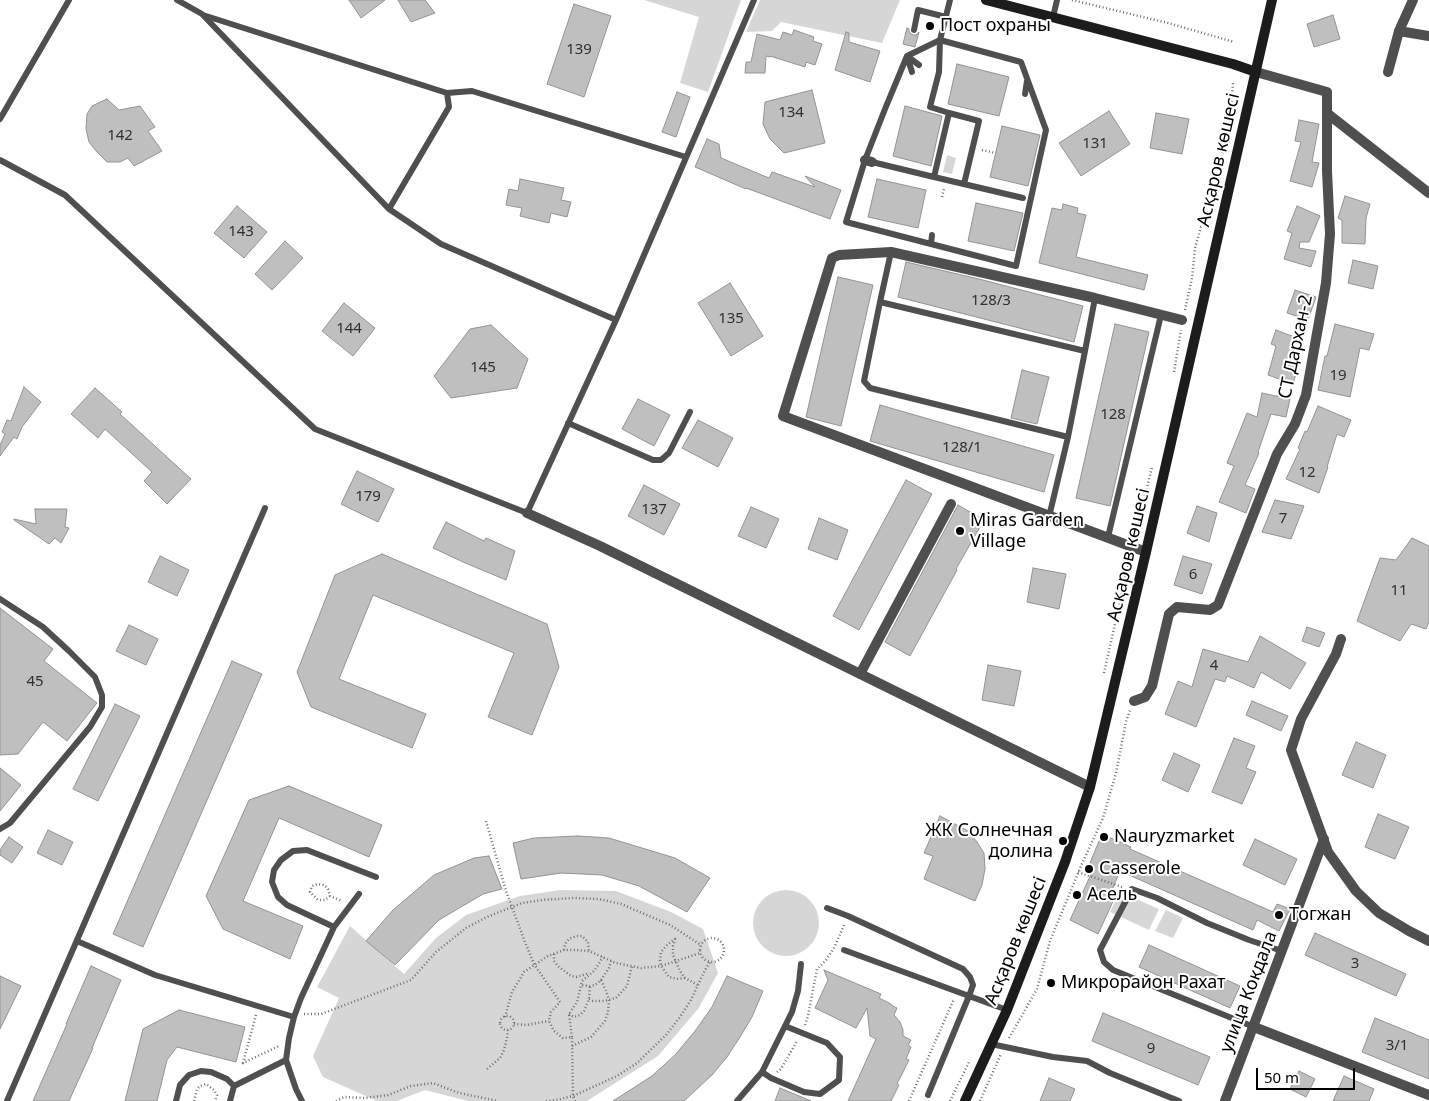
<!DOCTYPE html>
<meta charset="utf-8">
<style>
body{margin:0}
#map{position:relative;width:1429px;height:1101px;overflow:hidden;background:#fff;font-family:"Noto Sans",sans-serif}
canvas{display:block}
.scale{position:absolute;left:1256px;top:1068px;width:99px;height:22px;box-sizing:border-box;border:2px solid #000;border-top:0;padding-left:6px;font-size:15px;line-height:18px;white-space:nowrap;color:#000;-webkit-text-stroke:4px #fff;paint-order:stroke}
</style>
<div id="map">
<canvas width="1429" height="1101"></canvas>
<div class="scale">50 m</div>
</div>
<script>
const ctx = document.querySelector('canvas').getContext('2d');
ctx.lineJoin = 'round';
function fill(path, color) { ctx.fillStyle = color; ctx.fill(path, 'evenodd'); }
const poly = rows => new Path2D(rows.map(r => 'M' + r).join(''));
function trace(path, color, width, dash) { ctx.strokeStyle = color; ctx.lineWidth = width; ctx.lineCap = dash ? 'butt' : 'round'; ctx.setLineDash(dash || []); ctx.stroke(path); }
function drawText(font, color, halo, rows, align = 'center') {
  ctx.font = font + ' "Noto Sans",sans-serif'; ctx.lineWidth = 4; ctx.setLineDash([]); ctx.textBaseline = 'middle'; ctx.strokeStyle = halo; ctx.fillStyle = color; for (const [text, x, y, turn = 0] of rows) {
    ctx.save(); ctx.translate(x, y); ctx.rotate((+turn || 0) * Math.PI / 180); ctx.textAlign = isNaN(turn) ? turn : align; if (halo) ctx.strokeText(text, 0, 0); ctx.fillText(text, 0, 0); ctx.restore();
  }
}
fill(poly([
 [644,0,741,0,708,92,680,83,699,17],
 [760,0,900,0,882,43,781,22,772,31,746,32],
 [947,155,956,158,952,174,943,172],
 '753 923a33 33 0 1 1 66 0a33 33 0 1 1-66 0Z',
 [560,890,616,891,671,912,703,929,718,973,698,1009,658,1056,587,1101,468,1101,425,1090,397,1101,377,1101,323,1077,313,1056,339,998,317,987,350,926,404,974,436,938,466,915,520,896],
 [1120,892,1159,909,1149,930,1110,912],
 [1166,910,1183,918,1173,938,1155,931]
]), '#d6d6d6');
const building = poly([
 [349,0,385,0,361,18,349,0],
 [398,0,425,0,435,13,411,22,398,0],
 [574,4,611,16,584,97,547,84,574,4],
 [1333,15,1340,39,1314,47,1307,24,1333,15],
 [907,28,909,29,909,32,913,35,916,35,919,32,915,47,903,44,907,28],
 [794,30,814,37,813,41,822,44,815,65,806,62,805,67,770,56,770,57,766,56,765,73,745,73,746,62,751,62,757,34,780,40,783,32,792,35,794,30],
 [846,32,849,33,849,42,880,51,870,82,835,70,846,32],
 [957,64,1009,77,999,116,948,104,957,64],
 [812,90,825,143,784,153,770,139,763,124,765,102,812,90],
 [677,92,690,97,676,137,662,132,677,92],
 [107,99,119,110,140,106,155,127,148,131,162,151,134,166,128,158,120,162,107,162,97,152,89,142,86,129,87,114,92,106,107,99],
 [905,106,942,116,931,166,893,156,905,106],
 [1109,111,1130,144,1081,176,1059,143,1109,111],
 [1156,113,1189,119,1182,154,1150,148,1156,113],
 [1299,120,1319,124,1312,162,1319,163,1312,187,1290,181,1301,142,1295,141,1299,120],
 [1002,126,1040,135,1028,186,990,177,1002,126],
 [707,139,719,144,721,158,769,178,772,172,815,187,805,176,841,190,830,219,746,188,746,189,695,167,707,139],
 [520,179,564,188,561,200,571,202,567,217,551,213,549,223,520,216,522,208,506,205,509,189,518,191,520,179],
 [877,179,926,190,918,228,868,217,877,179],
 [1345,196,1370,204,1366,218,1365,244,1342,243,1342,220,1338,218,1345,196],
 [976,203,1023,213,1014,251,968,241,976,203],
 [1063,204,1078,208,1077,213,1086,215,1076,257,1148,275,1144,290,1039,263,1052,208,1062,210,1063,204],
 [237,206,267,232,244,258,214,233,237,206],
 [1297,206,1320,216,1309,242,1300,242,1299,248,1316,251,1311,267,1284,259,1292,233,1287,231,1297,206],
 [285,241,303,258,272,290,255,274,285,241],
 [1353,260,1378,266,1373,289,1348,283,1353,260],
 [906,262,979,279,1083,306,1074,342,898,297,906,262],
 [838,277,873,285,841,426,806,417,838,277],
 [730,283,763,336,731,356,698,303,730,283],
 [1295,290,1316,297,1308,320,1287,313,1295,290],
 [344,303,375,328,353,356,322,331,344,303],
 [1115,324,1149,332,1110,506,1076,498,1115,324],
 [1335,324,1374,334,1369,350,1360,348,1350,397,1318,390,1325,356,1327,356,1335,324],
 [491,325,528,359,517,388,451,398,434,376,470,329,491,325],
 [1276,330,1297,338,1288,363,1298,367,1293,384,1268,375,1276,346,1271,344,1276,330],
 [1022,370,1049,377,1037,424,1011,418,1022,370],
 [24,387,41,402,22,427,17,439,14,437,0,456,0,445,5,434,2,432,7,420,11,421,24,387],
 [95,388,122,412,120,414,191,479,167,504,144,481,152,472,105,429,98,438,71,414,95,388],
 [1262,393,1290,399,1286,417,1271,414,1258,452,1259,453,1245,485,1255,489,1246,513,1219,502,1234,466,1227,463,1247,413,1257,417,1262,393],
 [638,399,670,415,654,446,622,429,638,399],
 [880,405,1054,455,1044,492,870,441,880,405],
 [1318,406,1351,420,1344,437,1337,434,1327,467,1328,467,1319,493,1286,479,1300,449,1298,448,1305,431,1307,432,1318,406],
 [698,420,733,438,718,467,682,448,698,420],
 [357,471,394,489,378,522,341,504,357,471],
 [906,480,932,494,859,630,833,616,906,480],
 [644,485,680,504,664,535,628,516,644,485],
 [1275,500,1304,506,1291,539,1262,532,1275,500],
 [958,505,984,520,956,569,957,570,910,656,885,642,958,505],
 [1197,506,1217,513,1209,542,1187,533,1197,506],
 [751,507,779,519,766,548,738,536,751,507],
 [35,509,67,509,65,527,69,528,61,543,55,538,49,544,14,520,14,519,36,524,35,509],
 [819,518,848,530,837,560,808,549,819,518],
 [446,522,484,541,486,538,515,551,506,580,463,562,433,548,446,522],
 [1412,538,1429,546,1429,622,1426,629,1411,624,1400,641,1357,621,1380,558,1396,560,1412,538],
 [382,554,547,624,559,667,532,735,488,717,514,653,373,595,339,679,426,714,412,748,311,707,297,672,335,575,382,554],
 [160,556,189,570,177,596,148,582,160,556],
 [1183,556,1212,564,1202,594,1174,585,1183,556],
 [1033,568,1066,574,1059,609,1027,602,1033,568],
 [0,608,53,649,44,661,97,703,67,741,43,722,18,754,0,755,0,608],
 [129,625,158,639,146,665,116,651,129,625],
 [1307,627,1325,633,1319,647,1302,641,1307,627],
 [1260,636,1306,663,1290,689,1261,672,1254,688,1227,676,1225,682,1215,679,1196,727,1165,714,1178,681,1192,687,1203,649,1248,662,1260,636],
 [232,661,262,674,143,947,113,934,232,661],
 [988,665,1021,671,1014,706,982,700,988,665],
 [1252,701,1288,716,1281,731,1246,715,1252,701],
 [115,704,140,716,98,801,73,789,115,704],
 [1234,738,1255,746,1246,768,1256,772,1242,804,1212,792,1234,738],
 [1356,742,1386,755,1373,788,1342,775,1356,742],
 [1174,753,1200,765,1188,792,1162,780,1174,753],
 [0,768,21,785,0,811,0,768],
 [289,786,382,825,369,857,279,818,243,901,303,926,290,959,223,929,206,896,249,800,289,786],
 [1378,814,1409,827,1395,859,1365,847,1378,814],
 [940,816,968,831,977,842,984,853,985,869,982,885,975,901,924,879,933,856,924,853,940,816],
 [48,830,73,842,62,865,37,853,48,830],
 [1102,834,1131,847,1130,849,1273,912,1277,904,1290,909,1279,931,1257,920,1253,930,1120,871,1112,890,1117,893,1098,934,1070,920,1092,872,1087,870,1102,834],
 [578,836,609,838,675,858,710,878,687,912,639,886,602,875,561,873,521,879,513,843,534,838,578,836],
 [9,837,23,847,12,863,0,855,0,850,9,837],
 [1255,839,1297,859,1285,885,1243,865,1255,839],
 [489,856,502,889,483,894,439,920,395,965,366,941,393,910,434,875,474,858,489,856],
 [1315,933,1406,974,1396,996,1305,955,1315,933],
 [1149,945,1240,986,1230,1008,1139,967,1149,945],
 [91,966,121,980,92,1048,93,1048,69,1101,33,1101,67,1024,66,1024,91,966],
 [824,970,881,994,879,998,891,1004,891,1005,897,1008,894,1015,900,1022,903,1030,903,1036,911,1040,908,1045,911,1047,906,1059,909,1060,897,1084,899,1085,891,1101,848,1101,876,1039,870,1036,867,1008,856,1028,815,1008,828,980,824,970],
 [0,976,21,986,0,1029,0,976],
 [727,976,763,991,752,1017,740,1037,727,1057,712,1075,684,1101,613,1101,652,1076,675,1055,695,1031,712,1007,727,976],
 [179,1010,245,1027,236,1062,177,1047,167,1060,157,1101,125,1101,143,1029,179,1010],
 [1103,1013,1210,1057,1198,1085,1092,1041,1103,1013],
 [1375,1018,1429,1040,1429,1079,1362,1052,1375,1018],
 [1299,1071,1315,1079,1306,1097,1290,1089,1299,1071],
 [1344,1076,1374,1089,1369,1101,1333,1101,1344,1076],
 [1049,1078,1075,1089,1070,1101,1040,1101,1049,1078],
 [780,1088,811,1101,775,1101,780,1088]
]);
fill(building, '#bfbfbf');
trace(building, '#939393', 1);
trace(poly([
 [1072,0,1168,23,1234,42],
 [982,150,995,153],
 [1215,191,1222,155,1230,122,1233,83],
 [942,197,944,189],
 [1185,310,1192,278,1195,248,1201,227,1210,223],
 [1174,372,1181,330],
 [1135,537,1152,467],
 [1104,673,1130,557],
 [486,821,506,891,525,942,534,964,560,1002,551,1012,549,1021,554,1031,563,1038,572,1037,573,1096,575,1101],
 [1078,872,1122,887],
 [330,896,325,900,318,900,310,892,312,886,318,884,324,885,328,889,330,896,342,901],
 '700 950a12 12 0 1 1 24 0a12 12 0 1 1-24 0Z',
 [564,950,565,944,569,939,576,936,582,936,588,942,589,951],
 [554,954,554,961,559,967,571,976,577,977,589,973],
 [685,978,677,979,669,977,661,966,660,960,661,952,668,944,675,939,673,946,673,955,680,971,685,978,698,985],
 [601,980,609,968,611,961],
 [589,999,593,1001,604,1001,616,998,627,986,632,966],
 [304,1014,321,1014,411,980,436,952,466,928,487,917,522,903,542,900,574,898,599,899,621,904,670,925,701,945],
 [569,1014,574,1017,580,1015,584,1011,589,999,590,986],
 [256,1015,243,1063,279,1046],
 '500 1023a7 7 0 1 1 14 0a7 7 0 1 1-14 0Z',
 [505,1017,512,992,524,972,548,956,564,950,575,950,589,951,616,963,641,968,661,966,700,953],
 [514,1024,526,1025,549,1021],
 [805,1025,808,1016,817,969,826,960,834,948,844,925],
 [572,1037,569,1014,577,1002,582,981,594,971,603,957],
 [1009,1038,1037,989,1050,941,1081,866,1103,818,1116,773,1126,722,1130,710],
 [572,1046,591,1037,599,1028,605,1021,608,1012,609,1000,606,991,601,980,595,985,590,986,581,985],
 [487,1069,500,1058,504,1050,507,1038,508,1030],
 [777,1072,781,1069,797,1041],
 [194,1101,197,1089,200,1086,206,1084,214,1090,217,1095,215,1101],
 [336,1101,344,1097,365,1098,388,1095,411,1086,433,1083,459,1093,498,1101],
 [546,1101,556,1100,573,1096,617,1076,637,1063,666,1035,680,1017,691,1000,705,970,710,962],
 [909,1101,954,999],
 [950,1101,970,1060],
 [980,1101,1001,1054]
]), '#717171', 2.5, [1, 2.5]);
trace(poly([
 [177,0,202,14,389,209,441,244,616,320],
 [203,15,447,93,449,107,389,209],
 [1053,17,1057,0],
 [914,30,918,10,946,17],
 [940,40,1021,62,1046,130,1016,266,846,222,865,160,885,109,907,56,940,40],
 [907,56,912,72],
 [907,56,919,65],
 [447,93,472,91,686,157],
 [1025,94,1027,81],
 [949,113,979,121,964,184],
 [0,119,69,0],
 [0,160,65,195,315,429,527,513,616,320,754,0],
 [872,162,934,177,949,113,930,107,939,72,940,40,950,0],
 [934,177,1023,198],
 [931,244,932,235],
 [880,302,891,252],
 [568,423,653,460,661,460,669,453,690,412],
 [1068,437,1085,351],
 [1049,517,1068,437,870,388,864,381,880,302,1085,351,1095,298],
 [1108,537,1161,315],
 [0,599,43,627,69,651,95,677,102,695,102,707,90,727,10,823,0,829],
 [827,908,848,916,963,969,970,977,973,985,969,996,1007,1010],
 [334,927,287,905,278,897,272,882,274,870,281,860,293,851,307,850,376,877],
 [77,941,155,975,294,1017],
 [844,950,969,996,928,1095],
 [1254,1027,1113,970,1104,962,1100,950,1132,889,1157,898,1207,923,1249,940,1282,951],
 [991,1044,1053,1057,1087,1061,1110,1073,1179,1101],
 [762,1072,771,1078,804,1092,820,1094,839,1080,840,1057,827,1043,785,1026],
 [234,1086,286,1060],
 [7,1101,265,508],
 [176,1101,180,1085,189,1075,201,1071,211,1072,227,1079,234,1086],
 [230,1101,234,1086],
 [302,1101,296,1089,286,1060,289,1038,294,1017,301,998,334,927,359,894],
 [737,1101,762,1072,792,1012,798,991,801,964]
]), '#4f4f4f', 6);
trace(poly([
 [1399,31,1429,36],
 [1388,72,1399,31,1413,0],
 [1328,114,1429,193],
 [865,160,872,162],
 [527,513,600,546,1090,787],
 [1146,552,783,416,832,258,839,255,891,252,1095,298,1182,320],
 [1341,639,1336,654,1301,719,1291,750,1328,852,1356,891,1379,913,1409,931,1429,941],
 [860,674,951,504],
 [1134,701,1145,697,1152,686,1169,614,1177,607,1210,610,1218,605,1277,454,1295,424,1306,395,1326,283,1330,234,1327,171,1327,92,1256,72],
 [1254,1027,1429,1095],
 [1225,1101,1324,839]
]), '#4f4f4f', 10);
trace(poly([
 [986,0,1233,64,1256,72],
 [965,1101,1007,1010,1065,862,1090,787,1146,552,1272,0]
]), '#1c1c1c', 10);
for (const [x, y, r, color] of [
 [930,26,5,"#000"],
 [960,531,5,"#000"],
 [1104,837,5,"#000"],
 [1063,841,5,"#000"],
 [1089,869,5,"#000"],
 [1077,895,5,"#000"],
 [1279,915,5,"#000"],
 [1051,983,5,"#000"]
]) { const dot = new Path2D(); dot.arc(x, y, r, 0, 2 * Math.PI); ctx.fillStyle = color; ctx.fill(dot); trace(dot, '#fff', 2); }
drawText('15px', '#303030', null, [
 ["139",579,50],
 ["134",791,113],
 ["142",120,136],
 ["131",1095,144],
 ["143",241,232],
 ["128/3",991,301],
 ["135",731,319],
 ["144",349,329],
 ["145",483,368],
 ["19",1338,376],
 ["128",1113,415],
 ["128/1",962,448],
 ["12",1307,473],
 ["179",368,497],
 ["137",654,510],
 ["7",1283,519],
 ["6",1193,575],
 ["11",1399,591],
 ["4",1214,666],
 ["45",35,682],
 ["3",1355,964],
 ["3/1",1397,1046],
 ["9",1151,1049]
]);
drawText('18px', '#000', '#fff', [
 ["Пост охраны",940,26],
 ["Miras Garden",970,521],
 ["Village",970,542],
 ["ЖК Солнечная",1053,831,"right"],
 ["долина",1053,852,"right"],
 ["Nauryzmarket",1114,837],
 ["Casserole",1099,869],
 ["Асель",1087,895],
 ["Тогжан",1289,915],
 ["Микрорайон Рахат",1061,983]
], 'left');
drawText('18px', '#000', '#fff', [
 ["Асқаров көшесі",1219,160,-77],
 ["СТ Дархан-2",1296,347,-78],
 ["Асқаров көшесі",1129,555,-77],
 ["Асқаров көшесі",1016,941,-68],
 ["улица Кокдала",1249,992,-69]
]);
</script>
